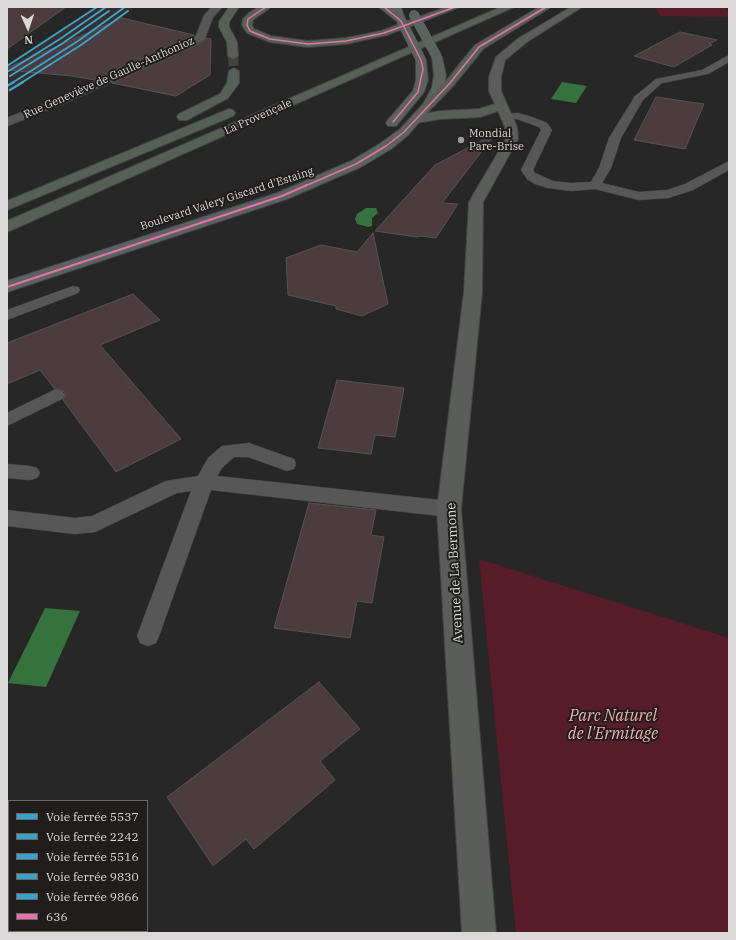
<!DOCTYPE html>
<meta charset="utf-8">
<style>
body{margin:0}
#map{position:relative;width:736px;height:940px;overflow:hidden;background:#282727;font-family:"IBM Plex Serif",serif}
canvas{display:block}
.frame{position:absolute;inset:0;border:8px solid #dbd9d9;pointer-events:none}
.legend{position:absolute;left:8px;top:800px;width:140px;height:132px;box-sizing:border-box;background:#201d1d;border:1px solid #6b6868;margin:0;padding:5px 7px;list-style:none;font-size:12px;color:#dbd9d9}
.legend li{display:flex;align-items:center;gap:8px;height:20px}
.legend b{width:20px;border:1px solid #6b6868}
.north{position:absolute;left:8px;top:8px;width:40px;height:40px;-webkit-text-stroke:3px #201d1d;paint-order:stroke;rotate:177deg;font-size:11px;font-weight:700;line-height:16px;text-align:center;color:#dbd9d9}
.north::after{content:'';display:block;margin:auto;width:14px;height:18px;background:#dbd9d9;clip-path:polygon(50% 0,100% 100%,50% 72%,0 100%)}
</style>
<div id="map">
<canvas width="736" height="940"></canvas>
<div class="frame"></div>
<ul class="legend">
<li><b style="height:5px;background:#3aa3cb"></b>Voie ferrée 5537</li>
<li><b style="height:5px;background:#3aa3cb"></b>Voie ferrée 2242</li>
<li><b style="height:5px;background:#3aa3cb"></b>Voie ferrée 5516</li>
<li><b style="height:5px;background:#3aa3cb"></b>Voie ferrée 9830</li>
<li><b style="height:5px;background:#3aa3cb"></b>Voie ferrée 9866</li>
<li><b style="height:5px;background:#e473aa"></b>636</li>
</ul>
<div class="north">N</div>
</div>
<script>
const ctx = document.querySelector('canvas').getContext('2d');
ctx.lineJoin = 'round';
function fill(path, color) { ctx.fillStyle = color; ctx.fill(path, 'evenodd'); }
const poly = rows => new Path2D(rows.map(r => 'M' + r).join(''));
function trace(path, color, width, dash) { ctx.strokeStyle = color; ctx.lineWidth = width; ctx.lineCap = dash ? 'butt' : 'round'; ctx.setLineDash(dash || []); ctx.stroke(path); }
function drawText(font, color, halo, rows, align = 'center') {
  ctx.font = font + ' "IBM Plex Serif",serif'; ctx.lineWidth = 4; ctx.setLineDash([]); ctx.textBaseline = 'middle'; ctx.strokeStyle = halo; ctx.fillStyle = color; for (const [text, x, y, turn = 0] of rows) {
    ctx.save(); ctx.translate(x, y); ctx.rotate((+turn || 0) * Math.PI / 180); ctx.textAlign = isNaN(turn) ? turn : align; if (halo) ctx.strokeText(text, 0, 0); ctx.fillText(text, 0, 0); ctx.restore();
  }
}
fill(poly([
 [97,7,135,7,94,38,7,93,7,66]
]), '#372e2f');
fill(poly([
 [654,7,725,7,729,11,729,17,661,16],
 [479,559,729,638,729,933,516,933]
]), '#581c2a');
fill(poly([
 [562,82,587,86,576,103,551,99],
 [366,208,376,208,378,213,372,218,372,226,368,227,357,224,355,219,357,214],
 [45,608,80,611,46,687,8,683]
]), '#36723e');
const building = poly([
 [7,7,66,7,7,49,7,7],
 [122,18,194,35,95,80,71,76,7,70,7,68,122,18],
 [680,32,717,40,709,44,712,45,674,67,634,56,680,32],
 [206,38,211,39,210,75,176,96,112,83,205,41,206,38],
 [656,97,704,104,685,149,634,140,656,97],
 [496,133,442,203,458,204,436,238,421,236,417,237,375,231,435,165,496,133],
 [373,233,388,304,362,316,336,309,336,306,288,295,286,258,321,245,357,252,373,233],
 [133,294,160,320,100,345,181,439,116,472,63,400,66,394,62,390,54,388,40,370,7,384,7,343,133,294],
 [337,380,404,388,395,437,375,435,371,454,318,448,337,380],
 [309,503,376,510,371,535,384,537,372,603,357,601,350,638,274,628,309,503],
 [319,682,360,729,320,761,335,780,254,849,246,839,213,866,167,797,319,682]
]);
fill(building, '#4c3c40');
trace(building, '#545353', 1);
trace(poly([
 [233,56,234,71]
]), '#434242', 10, [10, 5]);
const lane = poly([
 [729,55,729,62,708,74,662,83,643,100,621,138,611,168,602,183,639,192,667,190,685,184,729,161,729,170,693,190,668,198,639,200,595,189,571,191,548,188,535,184,527,179,521,170,541,130,539,127,517,119,502,118,501,116,502,114,518,113,535,118,547,123,552,130,533,170,535,173,553,181,571,183,591,182,599,168,609,138,635,96,656,79,702,70,729,55],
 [73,286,78,287,80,290,78,293,7,320,7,310,73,286],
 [56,389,62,391,65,395,62,399,7,426,7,413,56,389],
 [249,443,294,459,296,464,294,469,287,471,248,457,234,457,222,468,217,476,449,501,456,504,459,509,456,514,449,517,211,490,159,636,156,643,148,646,140,643,137,636,191,491,177,493,95,532,75,534,7,526,7,510,75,518,92,516,166,481,198,476,208,458,222,446,249,443],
 [7,464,30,466,37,468,40,473,37,478,30,480,7,478,7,464]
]);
const street = poly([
 [212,7,222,7,213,17,204,40,67,102,7,126,7,118,59,98,196,36,204,16,212,7]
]);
const secondary = poly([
 [571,7,582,7,527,42,505,60,501,77,501,91,517,127,518,139,483,202,482,292,461,509,496,933,462,933,437,509,464,292,469,202,506,139,505,127,498,111,480,117,441,119,416,123,410,119,416,115,441,111,479,109,495,104,489,91,489,77,496,57,519,38,571,7]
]);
const primary = poly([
 [390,7,401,8,406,21,404,23,398,23,390,7],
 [437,54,442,57,446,76,444,87,435,104,408,135,391,149,361,167,287,199,7,292,7,281,277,193,351,161,381,143,400,129,424,103,432,87,434,76,432,57,437,54],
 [421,57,426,60,428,80,424,92,396,126,388,126,386,123,388,120,413,91,416,80,416,60,421,57]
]);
const highway = poly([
 [229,7,239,7,229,22,229,27,237,42,238,56,233,59,228,56,227,42,219,27,219,22,229,7],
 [259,7,271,7,253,20,252,25,254,29,271,36,308,41,346,38,381,31,400,24,379,7,390,7,404,19,405,22,446,7,460,7,387,35,346,44,308,47,270,42,247,33,242,25,243,19,250,12,259,7],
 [501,7,514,7,7,232,7,221,501,7],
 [539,7,551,7,483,49,454,85,433,107,425,107,423,104,425,101,446,81,475,45,539,7],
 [234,68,239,71,239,83,228,98,187,120,179,120,177,117,179,114,220,94,227,83,229,71,234,68],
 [229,109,233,110,235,113,233,116,7,210,7,201,229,109]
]);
trace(lane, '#454444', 1);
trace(street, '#454444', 2);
trace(secondary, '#454444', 2);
trace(primary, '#454444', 2);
trace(highway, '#454444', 2);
fill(lane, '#585757');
fill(street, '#585757');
fill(secondary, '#5a5d59');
fill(primary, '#5c625d');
fill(highway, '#576057');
const primaryBridge = poly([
 [414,15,437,57],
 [402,22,421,60]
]);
trace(primaryBridge, '#454444', 10, []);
trace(primaryBridge, '#5c625d', 10);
trace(poly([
 [266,7,248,19,247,25,250,31,270,39,308,44,346,41,384,33,455,7],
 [384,7,401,21,421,60,423,69,418,92,393,122],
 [305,186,356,164,386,146,404,132,450,83,479,47,546,7]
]), '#e473aa', 1.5);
trace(poly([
 [7,287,282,196,307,185]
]), '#e473aa', 2);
trace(poly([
 [12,83,78,41,125,7]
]), '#3aa3cb', 2);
trace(poly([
 [7,86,14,82]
]), '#3aa3cb', 2.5);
trace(poly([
 [7,72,60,39,106,7]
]), '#3aa3cb', 2);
trace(poly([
 [10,76,63,43,109,11]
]), '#3aa3cb', 2);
trace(poly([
 [21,83,81,45,128,11]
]), '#3aa3cb', 2);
trace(poly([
 [10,90,23,82]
]), '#3aa3cb', 2.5);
trace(poly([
 [7,66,97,7]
]), '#3aa3cb', 2);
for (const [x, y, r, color] of [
 [461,140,4,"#9c9b9b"]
]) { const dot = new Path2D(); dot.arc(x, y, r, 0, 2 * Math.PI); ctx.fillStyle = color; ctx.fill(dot); trace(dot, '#201d1d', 1.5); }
drawText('11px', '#dbd9d9', '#201d1d', [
 ["Rue Geneviève de Gaulle-Anthonioz",109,78,-24],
 ["La Provençale",258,117,-24],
 ["Boulevard Valery Giscard d'Estaing",227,199,-18]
]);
drawText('11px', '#dbd9d9', '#201d1d', [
 ["Mondial",469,134],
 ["Pare-Brise",469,147]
], 'left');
drawText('13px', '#dbd9d9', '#201d1d', [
 ["Avenue de La Bermone",455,573,-93]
]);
drawText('italic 16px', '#f3abb4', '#201d1d', [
 ["Parc Naturel",613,716],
 ["de l'Ermitage",613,734]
]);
</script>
